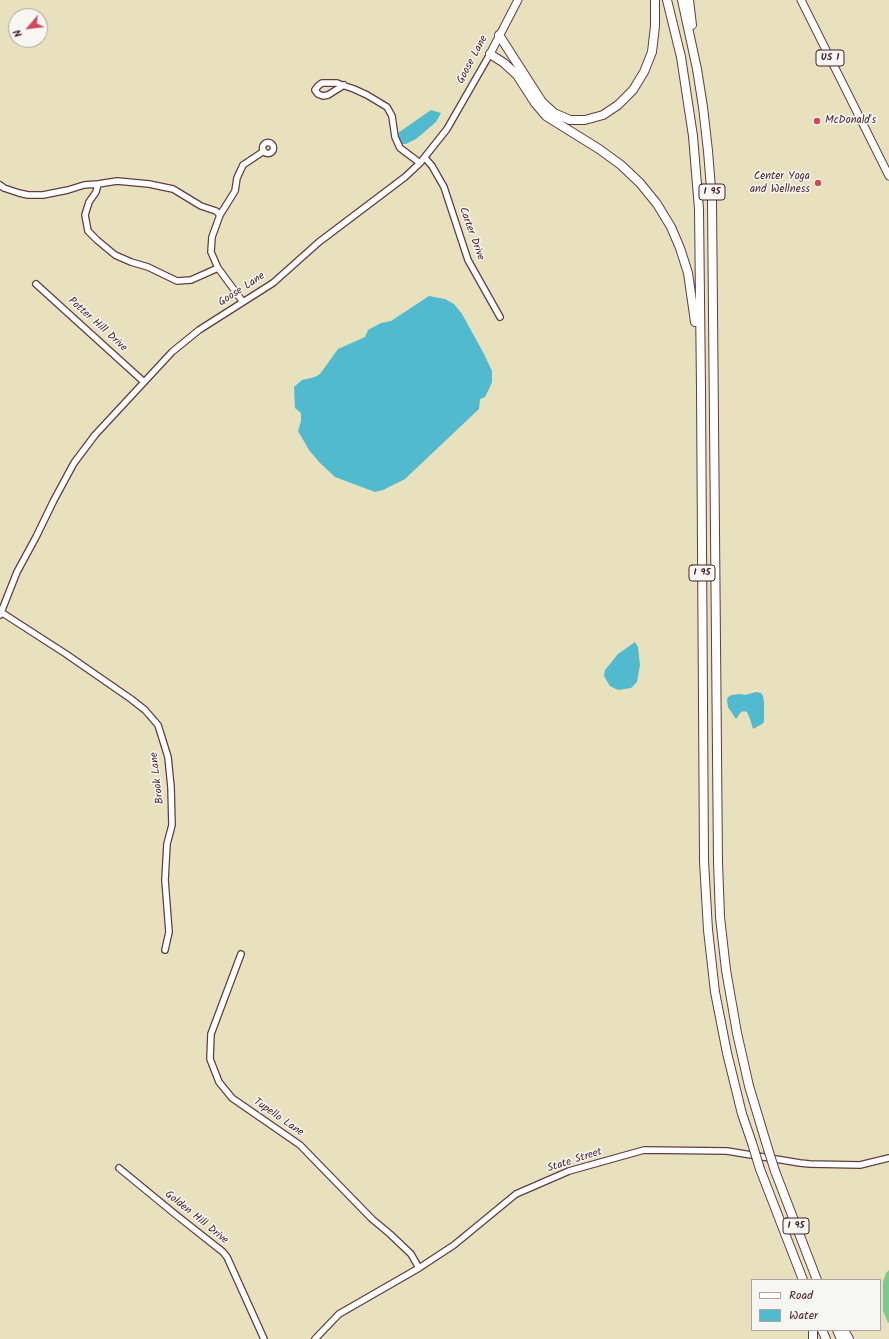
<!DOCTYPE html>
<style>
body{margin:0}
#map{position:relative;width:889px;height:1339px;overflow:hidden;background:#e8e1be;font-family:Kalam,sans-serif}
canvas{display:block}
.legend{position:absolute;left:751px;top:1279px;width:130px;height:52px;box-sizing:border-box;background:#f6f6f2;border:1px solid #b1a0a2;margin:0;padding:5px 7px;list-style:none;font-size:12px;color:#4a1f2b}
.legend li{display:flex;align-items:center;gap:8px;height:20px}
.legend b{width:20px;border:1px solid #b1a0a2}
.north{position:absolute;left:8px;top:8px;width:40px;height:40px;box-sizing:border-box;background:#f6f6f2;border:1px solid #b1a0a2;border-radius:50%;rotate:242deg;font-size:11px;font-weight:700;line-height:16px;text-align:center;color:#4a1f2b}
.north::after{content:'';display:block;margin:auto;width:14px;height:18px;background:#d1495b;clip-path:polygon(50% 0,100% 100%,50% 72%,0 100%)}
</style>
<div id="map">
<canvas width="889" height="1339"></canvas>
<ul class="legend">
<li><b style="height:5px;background:#fff"></b>Road</li>
<li><b style="height:11px;background:#52bacf"></b>Water</li>
</ul>
<div class="north">N</div>
</div>
<script>
const ctx = document.querySelector('canvas').getContext('2d');
ctx.lineJoin = 'round';
function fill(path, color) { ctx.fillStyle = color; ctx.fill(path, 'evenodd'); }
const poly = rows => new Path2D(rows.map(r => 'M' + r).join(''));
function trace(path, color, width, dash) { ctx.strokeStyle = color; ctx.lineWidth = width; ctx.lineCap = dash ? 'butt' : 'round'; ctx.setLineDash(dash || []); ctx.stroke(path); }
function drawText(font, color, halo, rows, align = 'center') {
  ctx.font = font + ' Kalam,sans-serif'; ctx.lineWidth = 3; ctx.setLineDash([]); ctx.textBaseline = 'middle'; ctx.strokeStyle = halo; ctx.fillStyle = color; for (const [text, x, y, turn = 0] of rows) {
    ctx.save(); ctx.translate(x, y); ctx.rotate((+turn || 0) * Math.PI / 180); ctx.textAlign = isNaN(turn) ? turn : align; if (halo) ctx.strokeText(text, 0, 0); ctx.fillText(text, 0, 0); ctx.restore();
  }
}
fill(poly([
 [889,1270,889,1322,888,1323,883,1311,883,1282,886,1273]
]), '#7acc8e');
fill(poly([
 [431,110,441,113,436,122,416,139,406,144,401,144,398,133],
 [429,296,445,299,454,304,462,314,483,352,492,371,492,382,489,389,485,397,480,399,479,409,405,479,383,490,375,492,335,477,319,462,309,450,298,431,301,421,301,413,295,408,294,387,302,380,315,377,320,374,338,349,365,337,368,330,381,323,391,321],
 [635,642,638,647,640,665,637,682,631,688,618,690,610,686,604,676,605,670,618,654],
 [756,692,761,693,763,696,764,702,764,722,762,724,753,729,750,719,747,712,744,711,741,712,736,719,728,707,727,700,728,697,732,695,740,694,745,695]
]), '#52bacf');
const minor = poly([
 [344,85,328,95,323,96,318,94,315,90,318,86,322,83,337,83,342,85,354,89,367,95,387,107,392,116,395,137,400,148,420,163],
 '262.5 148a5.5 5.5 0 1 1 11 0a5.5 5.5 0 1 1-11 0Z',
 [425,158,432,166,444,187,468,260,500,317],
 [0,185,4,188,19,193,28,195,43,195,68,190,84,185,98,184],
 [218,268,191,280,177,281,148,267,131,262,115,255,97,240,88,231,85,215,89,202,96,192,98,184,117,181,149,184,173,189,201,206,216,211,220,215],
 [36,284,144,382],
 [243,302,218,268,211,252,212,237,220,215,235,191,237,178,243,165,264,151],
 [1,612,66,654,131,699,145,710,158,725,168,757,171,787,172,825,167,844,165,880,169,932,165,950],
 [0,615,17,572,36,537,54,500,74,463,95,435,172,352,199,330,273,283,319,242,405,177,420,163,447,129,490,54],
 [241,954,211,1034,210,1059,219,1082,232,1098,300,1145,372,1219,390,1234,411,1254,419,1268],
 [119,1168,175,1214,223,1252,227,1257,264,1339],
 [315,1339,339,1314,419,1268,454,1245,516,1194,569,1171,644,1150,727,1151,800,1163,810,1164,860,1165,889,1158]
]);
const major = poly([
 [801,0,889,176],
 [490,54,518,0]
]);
const highway = poly([
 [667,0,681,57,693,136,699,209,701,389,704,861,708,930,715,992,727,1053,742,1114,752,1143],
 [682,0,697,69,703,107,708,151,712,201,718,862,720,917,726,970,737,1033,749,1086,768,1149],
 [689,0,692,25],
 [499,35,542,102,554,113,570,120,585,120,603,115,618,105,633,90,644,72,652,52,655,26,655,0],
 [490,54,504,63,517,75,535,103,546,116,599,149,621,165,640,183,657,204,671,227,680,248,688,273,695,322],
 [760,1169,803,1280],
 [775,1171,817,1280],
 [813,1330,813,1339],
 [822,1330,826,1339],
 [837,1330,841,1339],
 [844,1330,849,1339]
]);
trace(minor, '#623c41', 8);
trace(major, '#623c41', 9);
trace(highway, '#623c41', 10);
trace(minor, '#fff', 5.5);
trace(major, '#fff', 7);
trace(highway, '#fff', 8);
const highwayBridge = poly([
 [752,1143,760,1169],
 [768,1149,775,1171]
]);
trace(highwayBridge, '#623c41', 10, []);
trace(highwayBridge, '#fff', 8);
for (const [x, y, r, color] of [
 [817,121,4,"#d1495b"],
 [818,183,4,"#d1495b"]
]) { const dot = new Path2D(); dot.arc(x, y, r, 0, 2 * Math.PI); ctx.fillStyle = color; ctx.fill(dot); trace(dot, '#f6f6f2', 1.5); }
for (const [x, y, w] of [
 [830,58,28],
 [712,192,26],
 [702,573,26],
 [796,1226,26]
]) { const box = new Path2D(); box.roundRect(x - w / 2, y - 8, w, 16, 3); ctx.fillStyle = '#f6f6f2'; ctx.fill(box); trace(box, '#4a1f2b', 1); }
drawText('bold 10px', '#4a1f2b', null, [
 ["US 1",830,58],
 ["I 95",712,192],
 ["I 95",702,573],
 ["I 95",796,1226]
]);
drawText('11px', '#4a1f2b', '#f6f6f2', [
 ["Goose Lane",473,60,-62],
 ["Carter Drive",471,234,70],
 ["Goose Lane",242,290,-33],
 ["Potter Hill Drive",97,325,42],
 ["Brook Lane",158,778,-97],
 ["Tupello Lane",278,1118,35],
 ["State Street",575,1161,-18],
 ["Golden Hill Drive",196,1218,39]
]);
drawText('11px', '#4a1f2b', '#f6f6f2', [
 ["McDonald's",825,121],
 ["Center Yoga",810,177,"right"],
 ["and Wellness",810,190,"right"]
], 'left');
</script>
